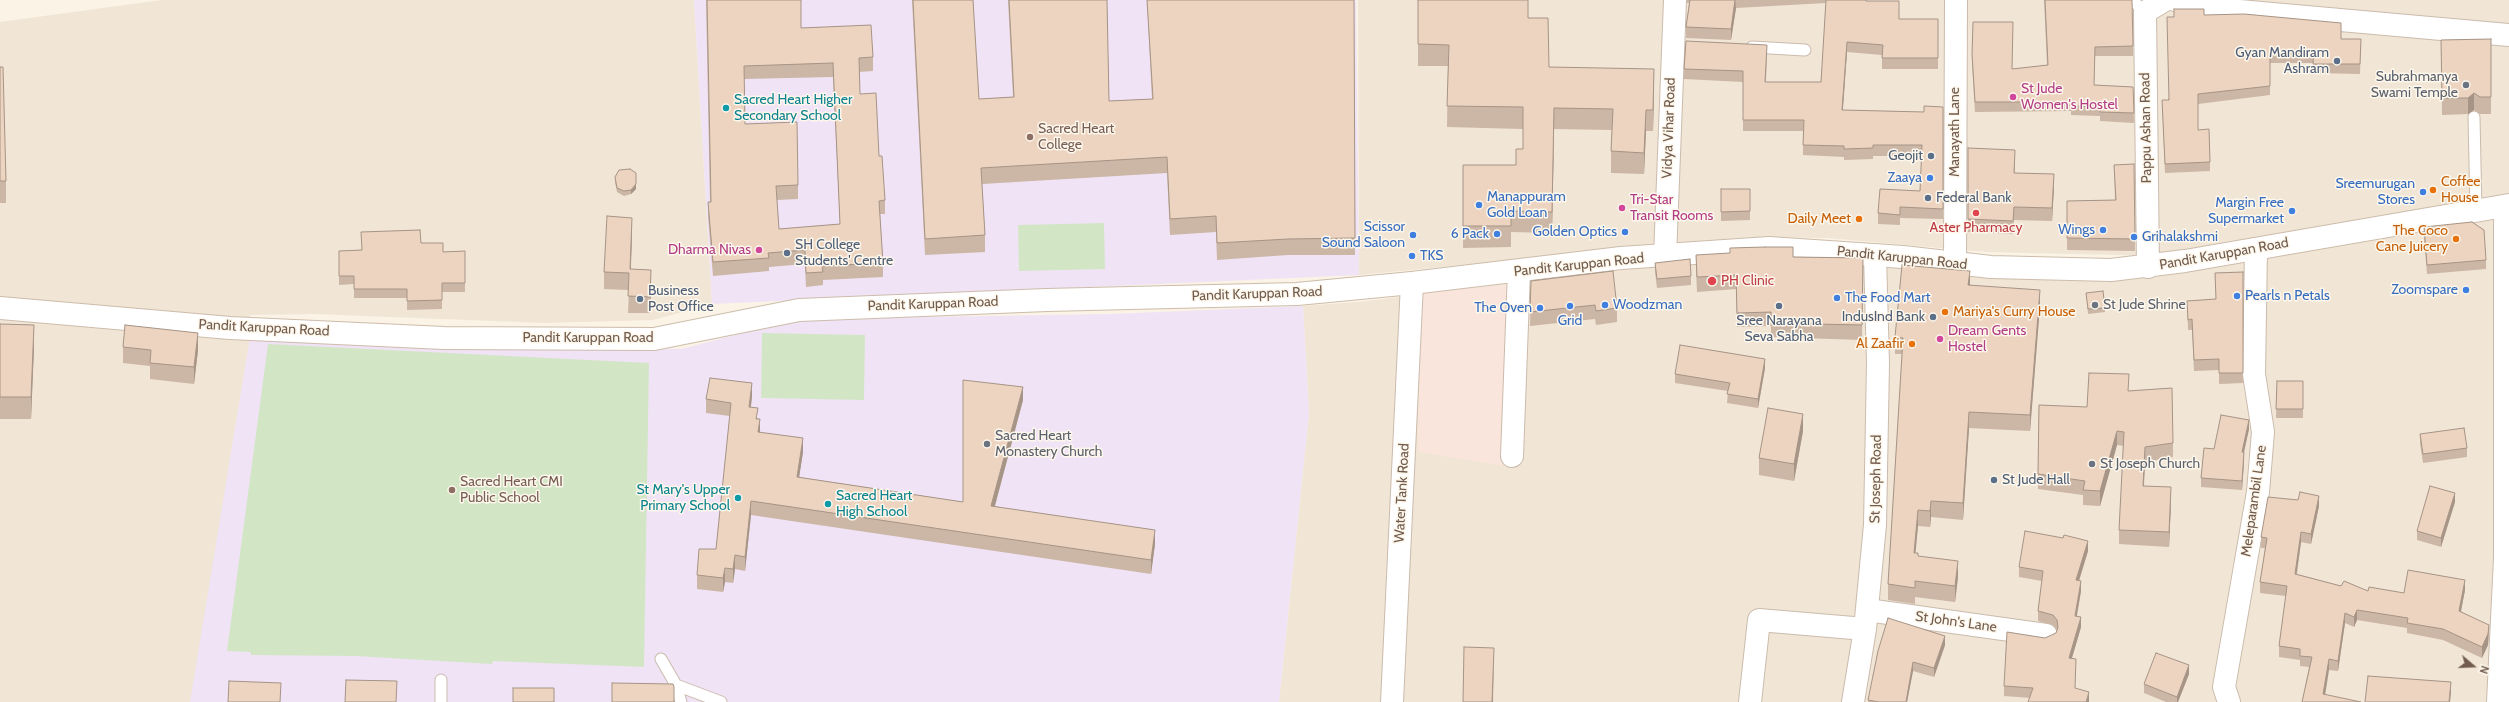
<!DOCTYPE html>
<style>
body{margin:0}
#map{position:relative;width:2509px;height:702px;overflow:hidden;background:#faf3e6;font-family:Cabin,sans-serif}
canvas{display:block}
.north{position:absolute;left:2453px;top:646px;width:40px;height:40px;-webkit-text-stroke:3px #fdf7ec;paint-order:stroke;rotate:109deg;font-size:11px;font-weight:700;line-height:16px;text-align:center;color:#715b4d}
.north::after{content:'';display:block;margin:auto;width:14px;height:18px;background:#715b4d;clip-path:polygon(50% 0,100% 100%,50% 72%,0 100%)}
</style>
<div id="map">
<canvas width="2509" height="702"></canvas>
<div class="north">N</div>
</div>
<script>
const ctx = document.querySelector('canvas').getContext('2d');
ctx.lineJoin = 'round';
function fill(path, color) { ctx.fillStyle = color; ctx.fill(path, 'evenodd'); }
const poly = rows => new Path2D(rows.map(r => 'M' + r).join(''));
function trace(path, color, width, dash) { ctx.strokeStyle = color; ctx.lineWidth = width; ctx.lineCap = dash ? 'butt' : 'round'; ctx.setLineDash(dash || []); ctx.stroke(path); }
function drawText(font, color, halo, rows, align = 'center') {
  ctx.font = font + ' Cabin,sans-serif'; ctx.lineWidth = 3; ctx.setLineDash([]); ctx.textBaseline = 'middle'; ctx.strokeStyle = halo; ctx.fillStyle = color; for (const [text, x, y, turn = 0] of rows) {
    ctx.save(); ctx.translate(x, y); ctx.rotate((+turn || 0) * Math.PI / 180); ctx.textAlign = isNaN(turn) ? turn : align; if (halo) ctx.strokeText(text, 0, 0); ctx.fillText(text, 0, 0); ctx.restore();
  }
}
fill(poly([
 [162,0,694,0,712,304,653,320,545,323,314,314,250,315,250,337,192,702,0,702,0,22],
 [1358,0,2509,0,2509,201,2159,256,1986,252,1828,238,1750,237,1359,275],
 [2509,218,2509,702,1279,702,1309,413,1303,306,1358,302,1648,267,1778,255,1972,276,2118,279,2337,242]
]), '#f1e5d5');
fill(poly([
 [1510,284,1506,466,1418,452,1420,294]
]), '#f9e5db');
fill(poly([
 [694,0,1356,0,1359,275,712,304],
 [1303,306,1309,413,1279,702,190,702,250,337,681,349,797,319,1112,314]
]), '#f0e3f6');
fill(poly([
 [1104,223,1105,269,1019,271,1018,225],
 [762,333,865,335,864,400,761,398],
 [268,344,649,363,644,667,493,661,492,664,355,656,251,655,251,652,227,651]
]), '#d2e6c6');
const lane = poly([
 [2117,2,2134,2,2145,12],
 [1752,47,1805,50],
 [2474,117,2476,210],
 [661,659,676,685,681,702],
 [676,685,721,702],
 [441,702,441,680]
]);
const street = poly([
 [2175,0,2217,9,2509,35],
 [1665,257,1675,0],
 [1955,263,1956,0],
 [2148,267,2145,12,2165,0],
 [1512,456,1519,271],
 [1867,610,2046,635],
 [1392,702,1412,283],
 [1750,702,1759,620,1865,629],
 [1853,702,1865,629,1875,525,1878,363,1875,255],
 [2229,702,2224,687,2258,492,2263,432,2254,374,2256,249],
 [2498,702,2505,558,2505,206]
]);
const secondary = poly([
 [0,308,230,328,444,338,654,339,799,310,1047,300,1297,294,1412,283,1621,258,1769,248,1903,257,1991,267,2111,270,2185,261,2509,205]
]);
trace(lane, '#cbbbad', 13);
trace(street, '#cbbbad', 24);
trace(secondary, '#cdbcab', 24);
trace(lane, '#fff', 11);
trace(street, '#fff', 22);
trace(secondary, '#fff', 22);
fill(poly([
 [706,0,801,28,873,57,873,71,859,72,860,94,879,156,885,200,885,214,880,214,883,263,883,277,823,280,823,285,806,287,805,264,769,267,769,271,713,276,708,216,708,202,710,202],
 [833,77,840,224,779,229,777,200,798,199,798,185,745,124,744,79],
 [912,0,973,0,979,99,1013,97,1008,0,1107,0,1109,101,1152,99,1147,0,1354,0,1355,255,1288,255,1217,260,1216,232,1170,235,1167,173,982,184,985,235,985,252,925,255],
 [1418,0,1528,18,1549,67,1654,91,1653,131,1646,131,1644,174,1611,173,1611,151,1612,130,1554,129,1552,233,1511,232,1511,247,1463,248,1463,165,1516,165,1523,149,1523,129,1447,127,1448,66,1418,66],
 [1687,0,1866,0,1866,1,1899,19,1938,19,1938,69,1882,69,1882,55,1847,52,1843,110,1924,112,1943,107,1943,219,1900,218,1900,225,1878,224,1878,213,1920,191,1922,156,1873,156,1873,159,1844,160,1844,157,1803,155,1803,131,1743,131,1743,82,1684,79,1684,69,1767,55,1766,82,1821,82,1826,3,1736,8,1731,40,1686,38,1686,27,1689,3,1687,3],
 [2044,0,2086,0,2133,46,2133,56,2095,56,2094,85,2133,87,2134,123,2100,121,2100,116,2071,115,2071,111,1975,112,1972,63,1973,22,2012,69,2047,65],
 [2204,15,2341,39,2361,39,2360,74,2313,73,2313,63,2270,63,2270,95,2198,104,2198,130,2210,162,2210,171,2165,173,2162,100,2168,100],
 [2491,39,2491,114,2480,114,2474,110,2468,114,2442,115,2441,40],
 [0,67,6,181,6,203,0,203],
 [1968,148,2015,163,2014,173,2054,187,2052,221,2014,220,2013,234,1968,232],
 [2114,165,2135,239,2135,251,2067,250,2067,201,2115,200],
 [615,177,636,189,631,194,624,196,617,192,615,182],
 [1721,189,1750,189,1750,220,1721,221],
 [2424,227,2486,260,2486,269,2427,274,2424,236],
 [632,234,631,269,651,287,650,313,628,313,629,290,604,289,604,272],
 [421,243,443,252,465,251,465,292,442,292,442,309,407,310,407,298,354,298,354,284,339,285,339,251,361,250],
 [1696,255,1863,258,1862,340,1771,337,1771,326,1737,327,1736,289,1697,292,1696,270],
 [1655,263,1691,276,1691,285,1657,288,1655,272],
 [2243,272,2243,383,2219,384,2219,370,2194,371,2192,330,2188,330,2187,301,2216,299,2215,273],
 [1531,281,1617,308,1617,322,1596,325,1595,319,1530,326],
 [1970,285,2040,306,2030,431,1969,428,1963,520,1931,517,1930,527,1918,526,1915,553,1918,556,1958,577,1955,602,1915,597,1915,604,1888,600,1888,584,1902,354,1895,354,1895,337],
 [2086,293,2105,308,2105,312,2088,314],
 [0,324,34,347,31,419,0,419],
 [123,347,198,350,194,384,150,379,150,366,123,363],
 [1765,368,1758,408,1727,403,1728,391,1675,383,1675,374],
 [2277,381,2303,381,2303,418,2276,418],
 [2129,391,2173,443,2173,457,2145,462,2144,486,2171,502,2169,547,2119,544,2119,530,2124,446,2117,445,2100,506,2083,505,2083,495,2038,489,2039,405,2087,407],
 [752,396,751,407,758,419,760,432,803,452,799,477,963,502,1023,400,995,506,1155,544,1151,574,751,515,745,571,735,569,733,583,725,582,723,592,697,589,697,575,716,549,730,416,706,413,706,399],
 [2249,429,2244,452,2244,461,2242,490,2201,487,2201,478,2214,449],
 [1803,431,1794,481,1759,475,1759,458],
 [2420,434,2467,448,2467,457,2423,463,2420,443],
 [2455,502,2441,547,2417,540,2417,531],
 [2319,506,2311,544,2301,542,2297,574,2341,586,2368,591,2404,593,2465,590,2461,611,2489,635,2488,645,2482,658,2443,640,2407,633,2407,628,2357,620,2354,627,2345,623,2338,671,2329,670,2302,702,2309,667,2300,666,2300,660,2279,657,2279,646,2286,596,2260,593,2260,582,2265,548,2261,548,2261,537],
 [2088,551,2079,581,2081,591,2077,616,2081,627,2072,658,2075,688,2089,702,2004,696,2004,686,2045,638,2056,633,2057,630,2053,625,2038,621,2038,611,2042,581,2019,577,2019,567],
 [1945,645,1934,677,1913,671,1907,702,1868,702,1878,651],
 [2189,674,2178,702,2166,702,2144,693,2144,684]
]), '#ccb6a5');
fill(poly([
 [1735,0,1736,8,1731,40,1731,29],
 [1847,42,1847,52,1842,120,1842,110],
 [1654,69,1654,91,1653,131,1653,110],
 [2474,93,2474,110,2468,114,2468,98],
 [1554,108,1554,129,1552,233,1552,212],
 [1646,110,1646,131,1644,174,1644,153],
 [2015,150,2015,163,2014,186,2014,173],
 [2054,174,2054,187,2052,221,2052,208],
 [636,184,636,189,631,194,631,190],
 [632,218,632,234,630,286,630,269],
 [651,270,651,287,650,313,650,297],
 [1970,271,1970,288,1968,285],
 [2040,290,2040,306,2030,431,2030,415],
 [34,325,34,347,31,419,31,397],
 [198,333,198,350,194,384,194,367],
 [1765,359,1765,368,1758,408,1758,399],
 [752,383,752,396,749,421,749,407],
 [1023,387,1023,400,991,520,991,506],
 [1969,412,1969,428,1963,520,1963,503],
 [1803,414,1803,431,1794,481,1794,464],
 [760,419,760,433,758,432],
 [2249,420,2249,429,2242,461,2242,452],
 [2117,431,2117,445,2100,506,2100,491],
 [803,438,803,452,797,491,797,477],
 [2145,447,2145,462,2143,501,2143,486],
 [2244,452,2244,461,2242,490,2242,481],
 [2171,487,2171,502,2169,547,2169,532],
 [2455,493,2455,502,2441,547,2441,538],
 [2319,496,2319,506,2311,544,2311,534],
 [751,501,751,515,745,571,745,557],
 [1931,501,1931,517,1930,527,1930,511],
 [1918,510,1918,526,1914,569,1914,553],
 [1155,530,1155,544,1151,574,1151,560],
 [2301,532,2301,542,2295,584,2295,574],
 [2088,541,2088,551,2076,590,2076,580],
 [735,555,735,569,733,583,733,569],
 [1958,561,1958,577,1955,602,1955,586],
 [725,568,725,582,723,592,723,578],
 [2465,580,2465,590,2459,621,2459,611],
 [2081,581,2081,591,2075,625,2075,616],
 [2357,610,2357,620,2354,627,2354,617],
 [2345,613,2345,623,2338,671,2338,661],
 [2081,617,2081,627,2069,668,2069,658],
 [2489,625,2488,645,2482,658,2482,647],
 [1945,636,1945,645,1934,677,1934,668],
 [1494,648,1493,702,1492,702],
 [2329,659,2329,670,2324,702,2323,694],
 [1913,662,1913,671,1907,702,1906,702],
 [2189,665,2189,674,2178,702,2177,702,2177,697],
 [2451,682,2451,693,2450,702,2449,702],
 [2089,692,2089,702,2086,702]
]), '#a69486');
const building = poly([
 [707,0,801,0,801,28,871,25,873,57,859,58,860,94,876,93,879,156,882,156,885,200,879,201,883,263,822,266,823,272,806,273,805,250,768,253,769,258,713,262,708,202,711,202,707,0],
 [833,63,840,224,779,229,776,186,798,185,797,122,745,124,744,66,833,63],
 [913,0,973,0,979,99,1014,97,1009,0,1107,0,1109,101,1153,99,1147,0,1354,0,1355,238,1288,239,1217,243,1216,216,1170,219,1167,157,981,168,985,235,925,239,913,0],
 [1418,0,1528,0,1528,18,1548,18,1549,67,1654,69,1653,110,1646,110,1644,153,1611,151,1613,109,1554,108,1552,212,1511,211,1511,226,1463,226,1463,165,1516,165,1516,149,1523,149,1523,107,1447,106,1449,45,1418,44,1418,0],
 [1690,0,1735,0,1731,29,1686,27,1690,0],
 [1826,0,1866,0,1866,1,1899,1,1899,19,1938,19,1938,58,1882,58,1883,45,1847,42,1842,110,1924,112,1924,106,1943,107,1943,209,1900,207,1900,215,1878,213,1880,189,1920,191,1922,145,1873,145,1873,148,1844,149,1844,146,1803,145,1804,120,1743,120,1743,71,1684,69,1686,41,1767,45,1765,82,1821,82,1826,0],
 [2045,0,2132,0,2133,46,2095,47,2094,85,2133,87,2134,113,2100,112,2100,107,2071,106,2071,102,1975,102,1972,54,1973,22,2013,22,2012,69,2048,65,2045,0],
 [2174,9,2204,9,2204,15,2244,14,2341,23,2341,39,2361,39,2360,64,2313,64,2314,53,2270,53,2270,86,2198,94,2198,130,2209,129,2210,162,2165,164,2162,100,2169,100,2167,17,2174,17,2174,9],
 [2491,39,2491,97,2480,97,2474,93,2468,98,2442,98,2441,40,2491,39],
 [0,67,3,67,6,181,0,181,0,67],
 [1968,148,2015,150,2014,173,2054,174,2052,208,2014,207,2013,221,1968,219,1968,148],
 [2134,164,2135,239,2067,238,2067,201,2116,200,2114,165,2134,164],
 [630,169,636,173,636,184,631,190,624,191,617,188,615,177,619,170,630,169],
 [1721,189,1750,189,1750,211,1721,212,1721,189],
 [607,216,632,218,630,269,651,270,650,297,628,296,629,273,604,272,607,216],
 [2472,222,2484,230,2486,260,2427,265,2424,227,2472,222],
 [420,230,421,243,443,243,443,252,465,251,465,283,442,283,442,300,407,301,407,289,354,289,354,276,339,276,339,251,362,250,361,232,420,230],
 [1765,247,1793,247,1793,257,1863,258,1862,325,1771,323,1771,312,1737,313,1736,275,1697,277,1696,255,1730,253,1730,248,1765,247],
 [1690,259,1691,276,1657,279,1655,263,1690,259],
 [1902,265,1970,271,1968,285,2040,290,2030,415,1969,412,1963,503,1931,501,1930,511,1918,510,1914,553,1918,553,1918,556,1958,561,1955,586,1915,581,1915,588,1888,584,1903,338,1895,337,1902,265],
 [1613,271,1617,308,1596,311,1595,305,1530,312,1531,281,1613,271],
 [2243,272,2243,373,2219,373,2219,359,2194,360,2192,319,2188,320,2187,301,2216,299,2215,273,2243,272],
 [2103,291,2105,308,2088,309,2086,293,2103,291],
 [0,324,34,325,31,397,0,397,0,324],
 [125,325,198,333,194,367,150,363,151,350,123,347,125,325],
 [1680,345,1765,359,1758,399,1727,394,1730,383,1675,374,1680,345],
 [2089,373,2129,374,2128,391,2172,388,2173,443,2145,447,2143,486,2171,487,2169,532,2119,530,2124,432,2117,431,2100,491,2083,490,2085,481,2038,474,2039,405,2087,407,2089,373],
 [710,378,752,383,749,407,758,408,756,419,760,419,758,432,803,438,797,477,963,502,963,380,1023,387,991,506,1155,530,1151,560,751,501,745,557,735,555,733,569,725,568,723,578,697,575,699,549,716,549,731,403,706,399,710,378],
 [2277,381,2303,381,2303,409,2276,409,2277,381],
 [1768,408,1803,414,1794,464,1759,458,1768,408],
 [2221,415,2249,420,2242,452,2244,452,2242,481,2201,478,2204,448,2214,449,2221,415],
 [2464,428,2467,448,2423,454,2420,434,2464,428],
 [2430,486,2455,493,2441,538,2417,531,2430,486],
 [2300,492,2319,496,2311,534,2301,532,2295,574,2341,586,2344,581,2368,591,2369,587,2404,593,2408,570,2465,580,2459,611,2489,625,2488,634,2482,647,2443,629,2407,623,2408,618,2357,610,2354,617,2345,613,2338,661,2329,659,2323,694,2361,702,2302,702,2312,657,2300,656,2300,649,2279,646,2287,586,2260,582,2267,538,2261,537,2268,497,2298,500,2300,492],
 [2025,531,2063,538,2064,535,2088,541,2076,580,2081,581,2075,616,2081,617,2069,658,2076,659,2075,688,2089,692,2086,702,2028,702,2033,688,2004,686,2007,632,2045,638,2056,633,2058,627,2057,620,2053,615,2038,611,2043,571,2019,567,2025,531],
 [1888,618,1945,636,1934,668,1913,662,1906,702,1879,702,1868,700,1878,651,1888,618],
 [1464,647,1494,648,1492,702,1463,702,1464,647],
 [2156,653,2189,665,2177,697,2144,684,2156,653],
 [2368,676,2451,682,2449,702,2365,702,2368,676],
 [346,680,397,681,396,702,345,702,346,680],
 [229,681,281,683,280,702,228,702,229,681],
 [612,683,673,684,674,687,674,702,612,702,612,683],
 [513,688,554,688,554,702,513,702,513,688]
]);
fill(building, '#edd4c0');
trace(building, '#a69486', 1);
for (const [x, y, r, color] of [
 [2337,61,4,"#5c6f8a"],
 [2466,85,4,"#6b7280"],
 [2013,97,4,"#d1479c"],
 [726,108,4,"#0f9aa8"],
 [1030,137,4,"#8d6e63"],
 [1931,156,4,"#5c6f8a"],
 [1930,178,4,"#3f7fe0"],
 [2433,190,4,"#e8710a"],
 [2423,192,4,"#3f7fe0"],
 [1928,198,4,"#5c6f8a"],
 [1479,205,4,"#3f7fe0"],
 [1622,208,4,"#d1479c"],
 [2292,211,4,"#3f7fe0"],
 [1976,213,4,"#e0444e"],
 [1859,219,4,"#e8710a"],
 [2103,230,4,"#3f7fe0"],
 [1625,232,4,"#3f7fe0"],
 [1497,234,4,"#3f7fe0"],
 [1413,235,4,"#3f7fe0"],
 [2134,237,4,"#3f7fe0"],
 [2456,239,4,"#e8710a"],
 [759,250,4,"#d1479c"],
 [787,253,4,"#5c6f8a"],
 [1412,256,4,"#3f7fe0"],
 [1712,281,5,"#e0444e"],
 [2466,290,4,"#3f7fe0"],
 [2237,296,4,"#3f7fe0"],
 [1837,298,4,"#3f7fe0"],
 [640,299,4,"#5c6f8a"],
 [1605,305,4,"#3f7fe0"],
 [2095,305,4,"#6b7280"],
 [1570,306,4,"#3f7fe0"],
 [1779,306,4,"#5c6f8a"],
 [1540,308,4,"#3f7fe0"],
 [1945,312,4,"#e8710a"],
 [1933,317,4,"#5c6f8a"],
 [1940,339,4,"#d1479c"],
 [1912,344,4,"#e8710a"],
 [987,444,4,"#6b7280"],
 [2092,464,4,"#6b7280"],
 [1994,480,4,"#5c6f8a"],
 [452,490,4,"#8d6e63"],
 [738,498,4,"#0f9aa8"],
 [828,504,4,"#0f9aa8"]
]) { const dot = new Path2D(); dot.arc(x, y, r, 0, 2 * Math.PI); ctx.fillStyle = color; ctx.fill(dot); trace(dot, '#fdf7ec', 1.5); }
drawText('14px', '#4e5e75', '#fdf7ec', [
 ["Gyan Mandiram",2329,53,"right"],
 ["Ashram",2329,69,"right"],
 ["Geojit",1923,156,"right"],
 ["Federal Bank",1936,198],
 ["SH College",795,245],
 ["Students' Centre",795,261],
 ["Business",648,291],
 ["Post Office",648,307],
 ["IndusInd Bank",1925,317,"right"],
 ["Sree Narayana",1779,321,"center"],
 ["Seva Sabha",1779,337,"center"],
 ["St Jude Hall",2002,480]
], 'left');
drawText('14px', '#5b616d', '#fdf7ec', [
 ["Subrahmanya",2458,77,"right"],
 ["Swami Temple",2458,93,"right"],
 ["St Jude Shrine",2103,305],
 ["Sacred Heart",995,436],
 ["Monastery Church",995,452],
 ["St Joseph Church",2100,464]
], 'left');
drawText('14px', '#b23c85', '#fdf7ec', [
 ["St Jude",2021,89],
 ["Women's Hostel",2021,105],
 ["Tri-Star",1630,200],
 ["Transit Rooms",1630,216],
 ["Dharma Nivas",751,250,"right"],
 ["Dream Gents",1948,331],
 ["Hostel",1948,347]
], 'left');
drawText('14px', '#0d838f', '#fdf7ec', [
 ["Sacred Heart Higher",734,100],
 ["Secondary School",734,116],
 ["St Mary's Upper",730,490,"right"],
 ["Primary School",730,506,"right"],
 ["Sacred Heart",836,496],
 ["High School",836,512]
], 'left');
drawText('14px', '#715b4d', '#fdf7ec', [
 ["Vidya Vihar Road",1669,128,-88],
 ["Pappu Ashan Road",2146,128,-91],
 ["Manayath Lane",1955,132,-90],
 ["Pandit Karuppan Road",2224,254,-10],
 ["Pandit Karuppan Road",1902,258,6],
 ["Pandit Karuppan Road",1579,265,-6],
 ["Pandit Karuppan Road",1257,294,-2],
 ["Pandit Karuppan Road",933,304,-2],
 ["Pandit Karuppan Road",264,328,3],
 ["Pandit Karuppan Road",588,338],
 ["St Joseph Road",1876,479,-89],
 ["Water Tank Road",1402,493,-87],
 ["Meleparambil Lane",2254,501,-82],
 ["St John's Lane",1956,622,8]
]);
drawText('14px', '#785e54', '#fdf7ec', [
 ["Sacred Heart",1038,129],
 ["College",1038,145],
 ["Sacred Heart CMI",460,482],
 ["Public School",460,498]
], 'left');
drawText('14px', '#366cbe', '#fdf7ec', [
 ["Zaaya",1922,178],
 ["Sreemurugan",2415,184],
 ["Stores",2415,200],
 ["Manappuram",1487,197,"left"],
 ["Gold Loan",1487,213,"left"],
 ["Margin Free",2284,203],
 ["Supermarket",2284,219],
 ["Scissor",1405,227],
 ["Sound Saloon",1405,243],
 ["Wings",2095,230],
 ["Golden Optics",1617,232],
 ["6 Pack",1489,234],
 ["Grihalakshmi",2142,237,"left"],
 ["TKS",1420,256,"left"],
 ["Zoomspare",2458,290],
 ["Pearls n Petals",2245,296,"left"],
 ["The Food Mart",1845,298,"left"],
 ["Woodzman",1613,305,"left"],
 ["The Oven",1532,308],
 ["Grid",1570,321,"center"]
], 'right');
drawText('14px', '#c56008', '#fdf7ec', [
 ["Coffee",2441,182,"left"],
 ["House",2441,198,"left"],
 ["Daily Meet",1851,219],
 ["The Coco",2448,231],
 ["Cane Juicery",2448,247],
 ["Mariya's Curry House",1953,312,"left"],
 ["Al Zaafir",1904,344]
], 'right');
drawText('14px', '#be3a42', '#fdf7ec', [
 ["Aster Pharmacy",1976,228],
 ["PH Clinic",1721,281,"left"]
]);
</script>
